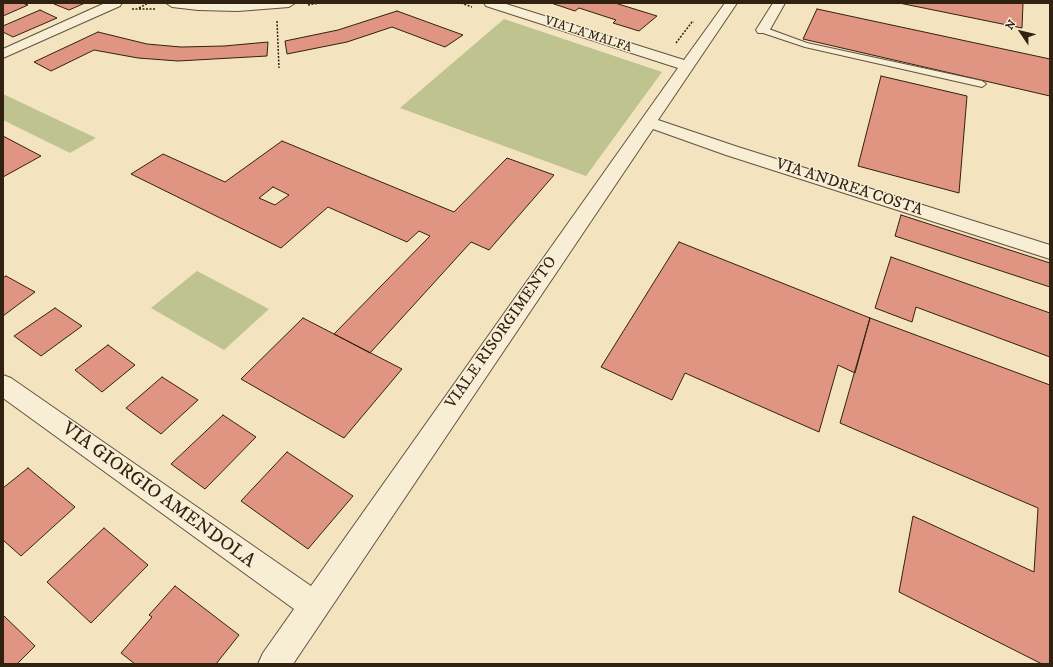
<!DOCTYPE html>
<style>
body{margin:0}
#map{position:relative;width:1053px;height:667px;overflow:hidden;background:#f4e3bf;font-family:"IM FELL DW Pica",serif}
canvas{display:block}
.frame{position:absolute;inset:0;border:4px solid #312111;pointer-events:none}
.north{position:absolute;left:1001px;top:12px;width:40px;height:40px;-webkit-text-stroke:3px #f8edd5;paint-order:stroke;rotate:305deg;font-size:11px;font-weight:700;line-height:16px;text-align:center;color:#312111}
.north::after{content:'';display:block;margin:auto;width:14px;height:18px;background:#312111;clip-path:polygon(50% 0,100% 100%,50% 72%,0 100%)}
</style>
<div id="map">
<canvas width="1053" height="667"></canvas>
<div class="frame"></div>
<div class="north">N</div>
</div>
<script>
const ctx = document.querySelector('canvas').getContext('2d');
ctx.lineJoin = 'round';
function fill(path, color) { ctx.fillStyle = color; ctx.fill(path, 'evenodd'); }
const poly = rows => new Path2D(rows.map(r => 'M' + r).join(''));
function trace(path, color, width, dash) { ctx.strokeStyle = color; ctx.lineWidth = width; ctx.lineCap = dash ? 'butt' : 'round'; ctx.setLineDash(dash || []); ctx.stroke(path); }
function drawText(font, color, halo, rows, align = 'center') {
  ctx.font = font + ' "IM FELL DW Pica",serif'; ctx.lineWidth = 3; ctx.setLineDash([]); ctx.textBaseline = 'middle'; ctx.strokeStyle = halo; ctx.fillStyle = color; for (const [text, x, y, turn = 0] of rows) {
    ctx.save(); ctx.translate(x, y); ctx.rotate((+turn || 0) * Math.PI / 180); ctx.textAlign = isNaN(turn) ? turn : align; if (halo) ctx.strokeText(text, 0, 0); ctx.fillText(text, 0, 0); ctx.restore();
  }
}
fill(poly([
 [504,19,662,72,586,176,400,108],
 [3,94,96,138,70,153,3,120],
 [197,271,269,309,224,350,151,308]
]), '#bec390');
const building = poly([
 [3,3,22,3,28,5,3,16,3,3],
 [57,3,85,3,69,10,54,4,57,3],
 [551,3,615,3,657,16,639,31,613,23,616,20,579,8,575,11,551,3],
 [899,3,1023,3,1022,28,899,3],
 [817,9,1050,59,1050,96,803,39,817,9],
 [40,10,57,18,13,37,3,32,3,26,40,10],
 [397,11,463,35,445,47,392,27,347,42,287,54,285,41,338,30,397,11],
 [98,32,147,44,181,47,224,46,268,42,267,56,178,61,138,58,94,50,51,71,34,62,98,32],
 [881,76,967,96,959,193,858,166,881,76],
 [3,136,41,156,3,177,3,136],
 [282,141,454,212,507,158,554,175,489,250,471,242,370,353,334,334,430,236,419,231,407,242,328,207,281,248,131,174,163,154,225,182,282,141],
 [273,187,289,195,275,205,259,198,273,187],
 [901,215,1050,263,1050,287,895,236,901,215],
 [679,242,870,318,855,373,838,365,819,432,685,373,672,400,601,367,679,242],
 [891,257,1050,313,1050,357,916,307,912,322,875,308,891,257],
 [6,276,35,292,3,316,3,278,6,276],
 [55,308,82,326,41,356,14,336,55,308],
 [303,318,402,369,344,438,241,379,303,318],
 [870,318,1050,385,1050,664,1042,664,899,592,913,516,1034,572,1038,508,840,423,870,318],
 [108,345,135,365,102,392,75,370,108,345],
 [162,377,198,400,161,434,126,408,162,377],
 [223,415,256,437,205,489,171,464,223,415],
 [287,452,353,496,308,549,241,501,287,452],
 [28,468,75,507,21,556,3,540,3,488,28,468],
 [104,528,148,565,91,623,47,582,104,528],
 [175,586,239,635,216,664,135,664,121,653,152,617,149,615,175,586],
 [3,615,35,646,17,664,3,664,3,615]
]);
fill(building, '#df9581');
trace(building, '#312111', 1);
const service = poly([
 [760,28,766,28,807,43,982,81,986,84,982,87,805,47,760,32,760,28]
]);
const minor = poly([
 [166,3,295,3,289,7,238,11,198,10,172,7,166,3],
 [484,3,503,3,684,60,725,3,737,3,658,120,738,147,1050,245,1050,259,726,155,653,129,293,664,258,664,263,653,294,609,3,398,3,375,11,378,311,586,678,68,486,6,484,3],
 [773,3,785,3,768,33,758,33,756,30,773,3]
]);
const tertiary = poly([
 [105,3,122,3,120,6,3,58,3,49,105,3]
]);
trace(service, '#62523c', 2);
trace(minor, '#62523c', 2);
trace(tertiary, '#62523c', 2);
trace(poly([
 [461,3,472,7],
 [308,5,319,3],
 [139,8,148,3],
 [132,9,155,9],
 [277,21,279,68],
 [676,43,692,22,694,22]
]), '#312111', 1.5, [2, 1.5]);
fill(service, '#f8edd5');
fill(minor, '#f8edd5');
fill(tertiary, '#f8edd5');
drawText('13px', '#312111', '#f8edd5', [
 ["VIA LA MALFA",588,35,18]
]);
drawText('16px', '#312111', '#f8edd5', [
 ["VIA ANDREA COSTA",849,188,18],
 ["VIALE RISORGIMENTO",502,333,-55]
]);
drawText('19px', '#312111', '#f8edd5', [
 ["VIA GIORGIO AMENDOLA",158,496,36]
]);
</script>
